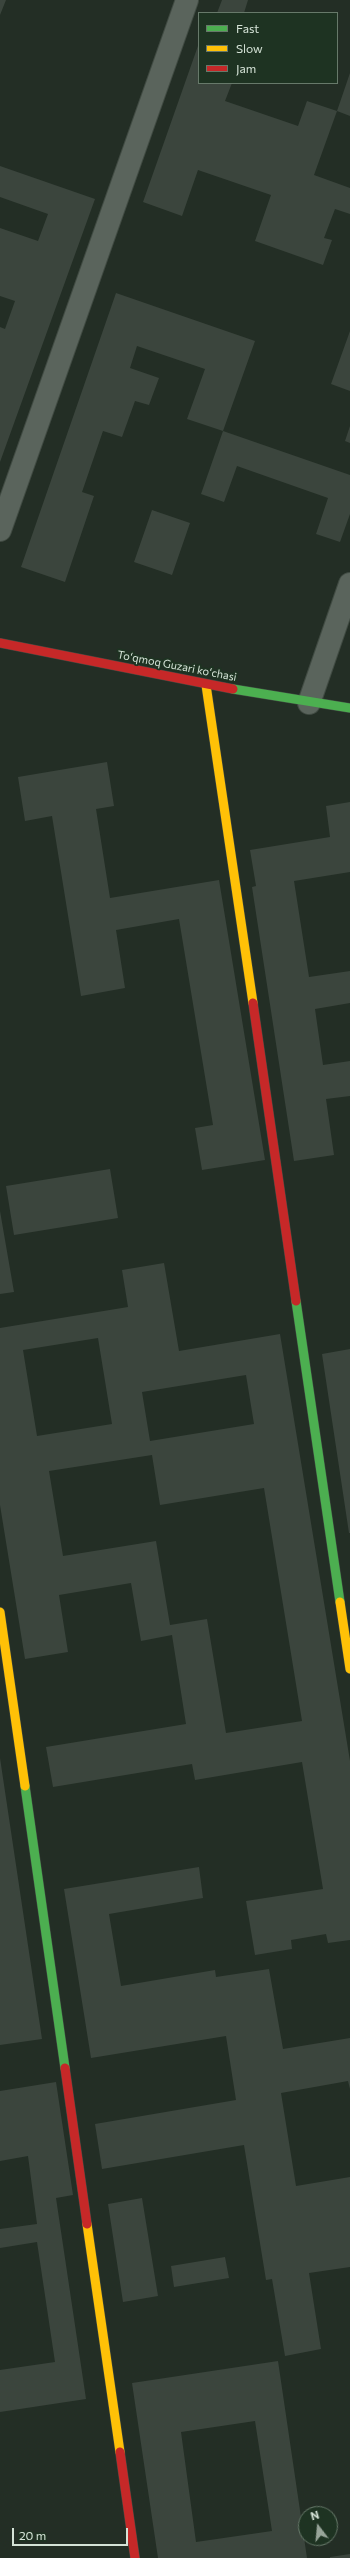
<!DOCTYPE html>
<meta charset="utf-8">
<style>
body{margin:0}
#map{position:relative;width:350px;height:2558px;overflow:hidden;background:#232e25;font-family:Commissioner,sans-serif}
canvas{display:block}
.legend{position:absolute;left:198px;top:12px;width:140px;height:72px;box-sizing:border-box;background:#1e3322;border:1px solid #67796a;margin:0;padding:5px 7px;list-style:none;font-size:12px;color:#d5e3d7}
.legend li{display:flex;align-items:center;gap:8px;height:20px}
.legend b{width:20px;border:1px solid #67796a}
.north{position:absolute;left:298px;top:2506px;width:40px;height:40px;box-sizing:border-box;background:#1e3322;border:1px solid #67796a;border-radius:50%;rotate:344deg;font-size:11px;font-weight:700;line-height:16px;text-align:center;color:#d5e3d7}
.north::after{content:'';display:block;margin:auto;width:14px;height:18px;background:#97a499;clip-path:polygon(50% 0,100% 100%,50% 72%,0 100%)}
.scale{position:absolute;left:12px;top:2528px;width:116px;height:18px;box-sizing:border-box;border:2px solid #d5e3d7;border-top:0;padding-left:5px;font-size:12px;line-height:14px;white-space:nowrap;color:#d5e3d7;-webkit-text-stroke:3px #1e3322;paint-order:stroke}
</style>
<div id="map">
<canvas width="350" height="2558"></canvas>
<ul class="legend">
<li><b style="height:5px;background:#4caf50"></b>Fast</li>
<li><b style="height:5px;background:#ffc107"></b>Slow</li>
<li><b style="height:5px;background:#c62828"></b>Jam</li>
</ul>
<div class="north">N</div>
<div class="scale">20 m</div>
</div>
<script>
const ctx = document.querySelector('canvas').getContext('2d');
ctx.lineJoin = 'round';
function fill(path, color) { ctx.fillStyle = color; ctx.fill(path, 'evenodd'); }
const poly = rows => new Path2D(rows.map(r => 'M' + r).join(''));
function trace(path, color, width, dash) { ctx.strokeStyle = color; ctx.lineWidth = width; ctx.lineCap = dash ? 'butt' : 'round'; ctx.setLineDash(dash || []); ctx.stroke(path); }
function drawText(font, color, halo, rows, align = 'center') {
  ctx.font = font + ' Commissioner,sans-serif'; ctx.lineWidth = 4; ctx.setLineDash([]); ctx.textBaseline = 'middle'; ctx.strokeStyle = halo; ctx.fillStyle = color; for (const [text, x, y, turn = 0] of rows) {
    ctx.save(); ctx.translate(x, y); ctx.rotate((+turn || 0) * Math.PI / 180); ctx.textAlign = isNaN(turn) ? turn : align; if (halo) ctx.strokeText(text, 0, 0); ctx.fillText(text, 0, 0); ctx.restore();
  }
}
fill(poly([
 [0,0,6,0,0,15],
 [222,0,248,0,244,13,217,13],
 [199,43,199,83,232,83,225,101,298,126,307,101,337,111,314,175,350,188,350,214,335,209,324,238,332,240,323,265,255,241,271,195,198,170,182,216,143,202],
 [350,73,350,116,337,111],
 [0,166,95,199,0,462,0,327,5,329,15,301,0,296,0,228,38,241,48,214,0,197],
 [116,293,255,341,223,431,187,419,205,369,137,346,130,368,159,378,149,405,135,401,122,437,103,431,82,492,94,496,65,582,21,567],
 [350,331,350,391,331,384],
 [350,426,350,443,345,441],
 [223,431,350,475,350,514,340,542,316,534,328,498,237,466,224,502,201,494],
 [152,510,190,523,172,575,134,562],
 [107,762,114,806,96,809,110,898,219,880,265,1160,202,1170,195,1128,213,1125,179,919,116,930,125,988,81,996,52,816,25,821,18,777],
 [350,802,350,872,294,881,309,977,350,971,350,1003,315,1009,323,1065,350,1061,350,1096,326,1099,334,1155,294,1161,252,887,256,886,250,850,330,837,326,806],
 [110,1169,118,1218,14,1235,6,1186],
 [0,1211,14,1292,0,1294],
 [164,1263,179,1351,280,1334,350,1761,350,1940,328,1943,326,1934,291,1940,292,1949,255,1955,246,1901,323,1889,302,1762,195,1780,192,1764,53,1787,46,1747,186,1724,172,1635,141,1641,131,1583,59,1595,68,1652,25,1659,0,1505,0,1328,128,1307,122,1270],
 [98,1338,112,1424,37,1436,23,1350],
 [246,1375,254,1424,150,1441,142,1392],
 [152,1455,160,1505,264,1488,302,1721,226,1733,207,1619,170,1625,156,1541,63,1556,49,1471],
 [350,1349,350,1533,349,1533,322,1354],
 [0,1758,42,2039,0,2045],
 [199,1867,203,1898,109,1914,121,1986,215,1970,216,1977,269,1969,283,2049,350,2038,350,2089,348,2081,281,2093,296,2186,350,2177,350,2267,309,2273,321,2349,285,2356,272,2279,266,2280,244,2145,102,2169,95,2124,236,2100,226,2036,91,2058,64,1889],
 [56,2082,73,2195,56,2198,86,2399,0,2412,0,2370,55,2362,37,2242,0,2248,0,2229,37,2224,28,2156,0,2161,0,2091],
 [142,2198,158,2296,123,2302,108,2204],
 [225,2257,229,2278,174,2287,171,2266],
 [278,2361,307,2558,158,2558,132,2383],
 [255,2421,272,2531,196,2542,181,2432],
 [350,2554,350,2558,330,2558,330,2557]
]), '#3b453d');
const street = poly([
 [0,530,187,0],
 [309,703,350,584]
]);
const fast = poly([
 [233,689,350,708],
 [296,1301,340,1602],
 [25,1786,65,2068]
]);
const slow = poly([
 [206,685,253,1003],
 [340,1602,350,1669],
 [0,1612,25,1786],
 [87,2224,120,2452]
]);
const jam = poly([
 [0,643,233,689],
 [253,1003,296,1301],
 [65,2068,87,2224],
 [120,2452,135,2558]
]);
trace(street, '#414b43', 24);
trace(fast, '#414b43', 10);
trace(slow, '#414b43', 10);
trace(jam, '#414b43', 10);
trace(street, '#5a645c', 22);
trace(fast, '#4caf50', 9);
trace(slow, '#ffc107', 9);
trace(jam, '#c62828', 9);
drawText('11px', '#d5e3d7', '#1e3322', [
 ["Toʻqmoq Guzari koʻchasi",177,666,11]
]);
</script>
